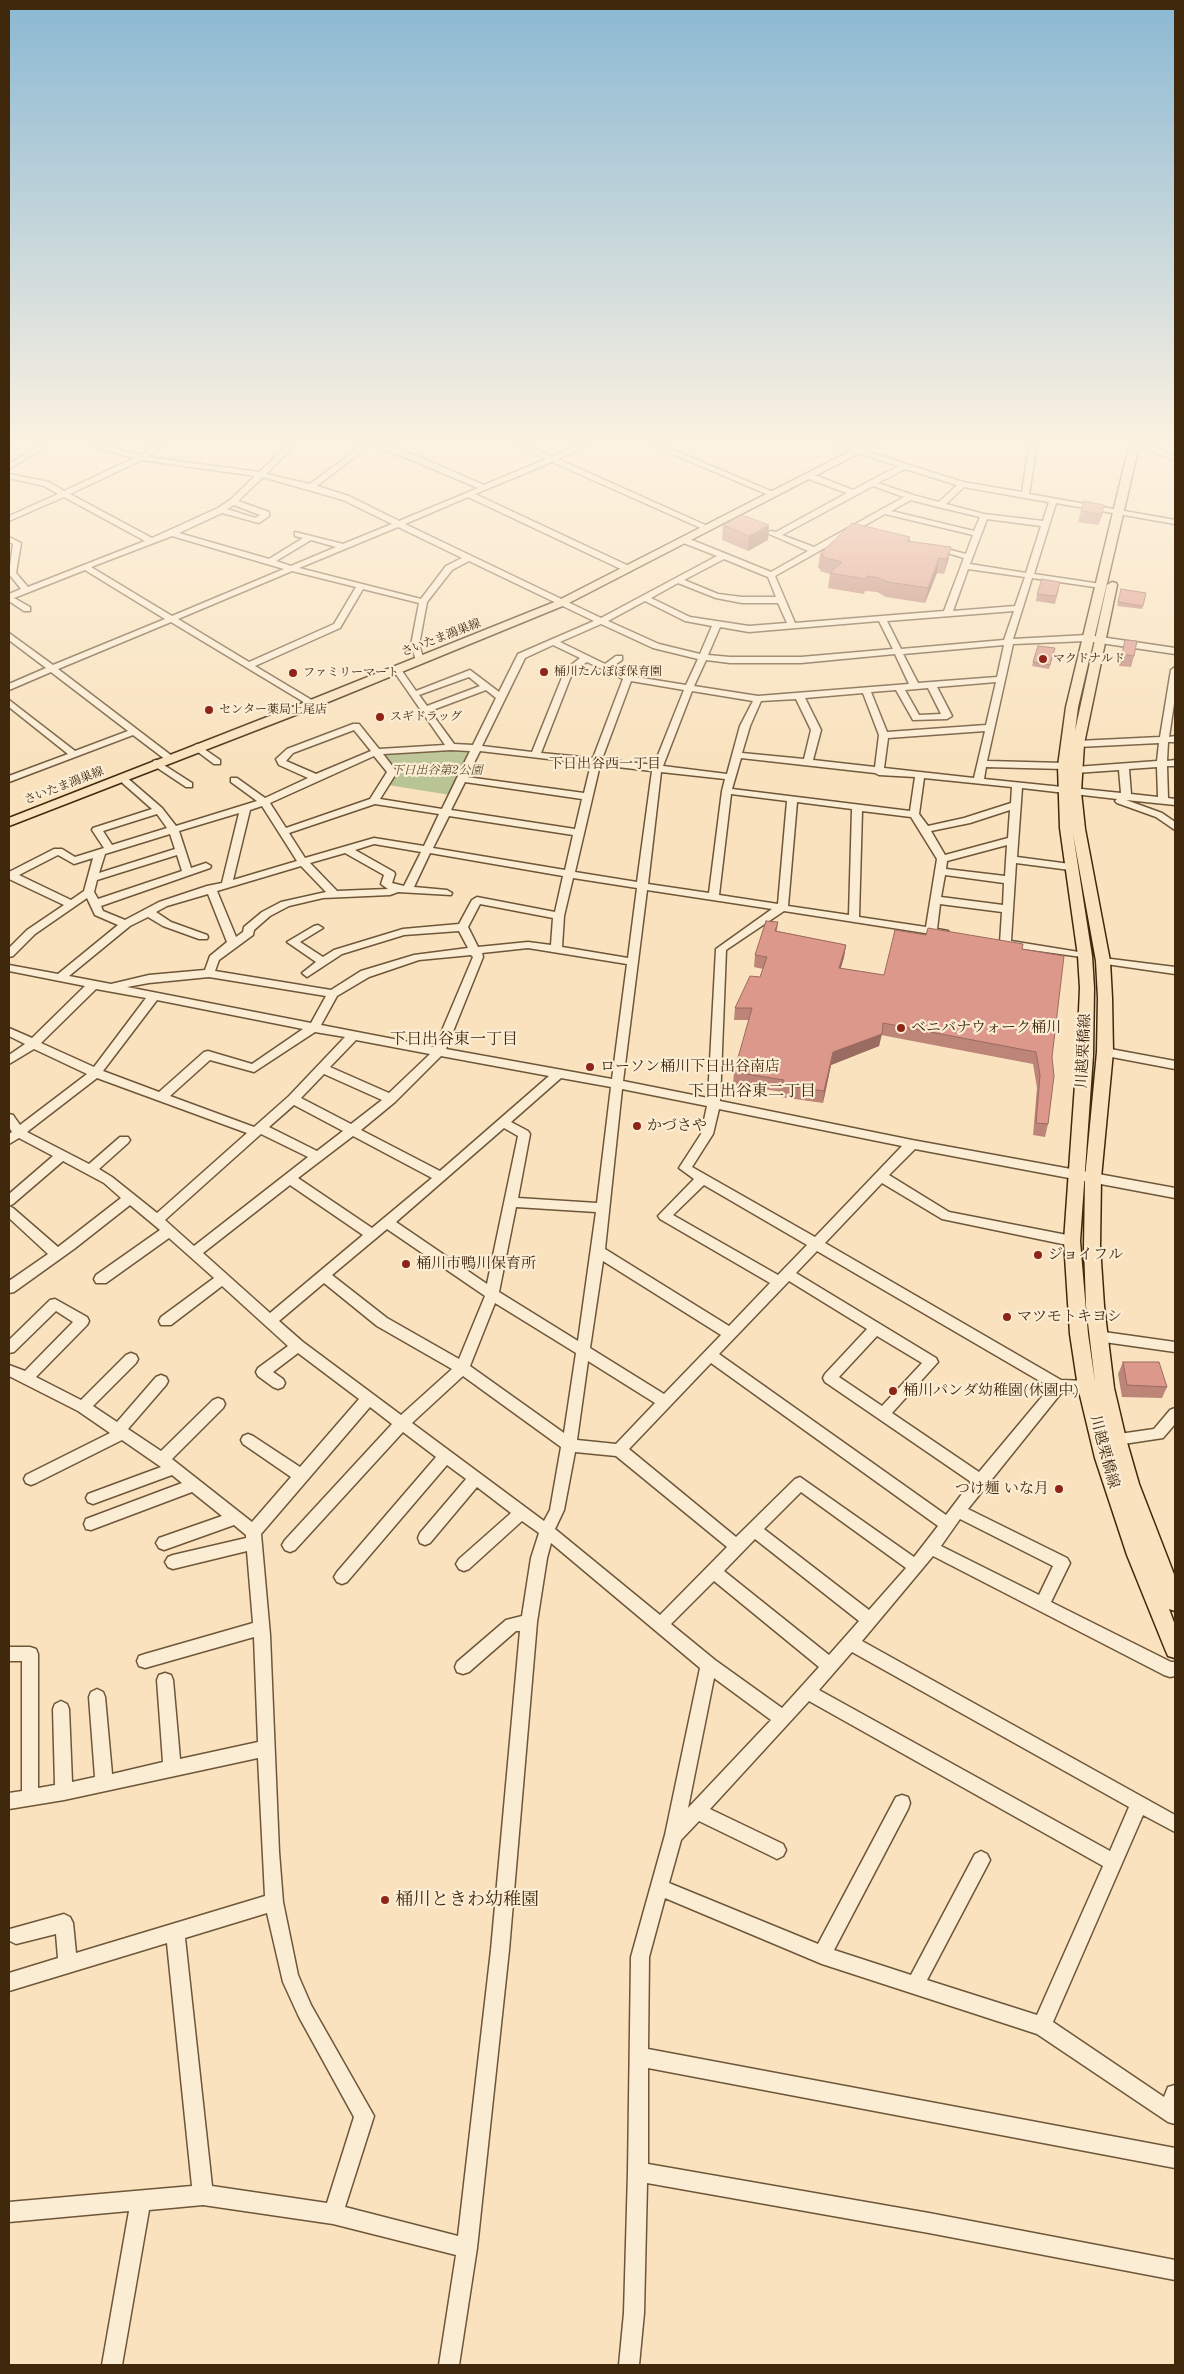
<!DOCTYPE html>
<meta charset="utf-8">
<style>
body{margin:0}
#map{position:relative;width:1184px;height:2374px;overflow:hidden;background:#f9e2bd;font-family:"Old Standard TT",serif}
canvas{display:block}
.frame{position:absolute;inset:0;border:10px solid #40280d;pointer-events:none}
</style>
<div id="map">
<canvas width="1184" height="2374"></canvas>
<div class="frame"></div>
</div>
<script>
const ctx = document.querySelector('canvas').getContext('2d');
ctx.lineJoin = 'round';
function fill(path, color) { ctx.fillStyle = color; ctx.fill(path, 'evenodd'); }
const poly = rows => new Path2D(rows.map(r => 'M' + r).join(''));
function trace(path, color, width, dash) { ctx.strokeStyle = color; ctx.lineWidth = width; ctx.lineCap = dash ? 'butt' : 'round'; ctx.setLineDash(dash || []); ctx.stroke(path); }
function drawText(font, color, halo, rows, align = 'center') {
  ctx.font = font + ' "Old Standard TT","Noto Serif JP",serif'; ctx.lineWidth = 4.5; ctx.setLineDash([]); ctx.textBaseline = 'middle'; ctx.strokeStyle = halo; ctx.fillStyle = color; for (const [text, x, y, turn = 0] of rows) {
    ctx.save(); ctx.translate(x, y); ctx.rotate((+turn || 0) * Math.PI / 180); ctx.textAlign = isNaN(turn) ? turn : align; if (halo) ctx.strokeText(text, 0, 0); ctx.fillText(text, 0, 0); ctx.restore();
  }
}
fill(poly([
 [456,748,468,750,470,752,450,795,388,785,397,771,384,757,386,755]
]), '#b9c495');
const minor = poly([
 [38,446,47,446,9,469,9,464,38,446],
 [91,446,104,446,140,455,154,446,162,446,148,457,259,472,287,446,294,446,266,474,310,484,361,446,369,446,317,486,349,496,399,521,478,488,414,461,374,446,385,446,420,457,484,485,546,459,519,446,529,446,552,457,577,446,587,446,558,459,712,528,705,530,552,462,475,494,631,567,631,571,625,571,468,497,405,524,601,618,717,556,681,542,681,538,687,538,771,572,808,551,767,533,771,531,776,532,847,493,806,478,806,474,812,474,853,490,898,466,837,446,849,446,963,482,1022,492,1029,446,1037,446,1029,494,1175,520,1175,524,1056,503,1034,574,1101,584,1105,586,1101,588,1032,578,1013,639,1087,635,1175,648,1175,654,1087,641,1013,644,987,761,1064,763,1069,766,1064,769,986,767,984,779,1121,793,1119,770,1075,773,1070,770,1075,767,1157,761,1159,743,1078,747,1073,744,1078,741,1160,737,1171,670,1175,667,1175,697,1169,737,1175,736,1175,742,1168,742,1167,761,1175,760,1175,766,1167,766,1168,798,1175,799,1175,805,1126,800,1162,813,1175,822,1175,830,1156,817,1117,803,1115,801,1117,799,1022,788,1017,857,1070,864,1075,867,1070,870,1016,863,1011,941,1085,953,1089,954,1090,956,1089,958,1002,946,1000,943,1002,912,940,904,937,929,948,931,949,933,948,935,944,936,784,911,726,950,720,1101,912,1140,1175,1188,1175,1198,915,1149,889,1175,949,1212,1072,1236,1077,1238,1078,1241,1077,1244,1072,1246,942,1219,882,1183,825,1243,1061,1380,1087,1381,1092,1383,1094,1387,1092,1391,1087,1393,1062,1392,968,1509,1067,1558,1070,1563,1051,1602,1171,1662,1175,1662,1175,1676,1170,1677,1164,1675,933,1556,862,1641,1175,1815,1175,1832,1143,1815,1053,2022,1164,2097,1168,2087,1175,2085,1175,2124,1168,2122,1037,2034,822,1964,665,1898,649,1957,648,2049,1175,2148,1175,2168,648,2068,648,2164,929,2213,1175,2260,1175,2280,929,2233,647,2183,644,2313,639,2365,619,2365,624,2313,628,2172,631,1957,665,1835,700,1668,551,1543,547,1558,537,1622,509,1950,477,2248,459,2365,439,2365,456,2255,333,2224,203,2205,149,2210,122,2365,102,2365,129,2211,9,2222,9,2202,192,2186,167,1943,9,1991,9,1973,58,1958,56,1934,16,1944,10,1941,10,1929,64,1914,70,1917,73,1923,76,1953,265,1896,258,1758,64,1800,9,1809,9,1793,22,1791,22,1661,9,1661,9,1647,30,1647,36,1649,38,1654,38,1788,55,1785,53,1709,55,1704,61,1701,67,1704,69,1709,72,1782,95,1777,89,1697,91,1692,97,1689,103,1692,105,1697,112,1774,163,1762,157,1680,159,1675,165,1673,171,1675,173,1680,180,1759,258,1742,254,1637,145,1668,139,1666,137,1661,139,1656,145,1654,253,1623,247,1551,173,1569,168,1567,165,1562,168,1557,173,1555,246,1538,246,1535,234,1525,164,1550,159,1548,156,1543,159,1538,222,1516,192,1492,91,1530,86,1529,84,1524,86,1519,182,1483,172,1475,93,1504,88,1502,86,1498,88,1494,161,1467,122,1440,36,1483,31,1485,26,1483,24,1479,26,1475,110,1433,78,1411,9,1376,9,1365,25,1371,73,1322,56,1311,14,1352,9,1353,9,1340,50,1300,55,1299,87,1317,89,1321,87,1325,36,1377,81,1400,126,1355,131,1353,136,1355,138,1359,136,1363,93,1406,117,1422,156,1377,161,1375,166,1377,168,1381,166,1385,128,1429,161,1451,213,1400,218,1398,223,1400,225,1404,223,1408,172,1459,252,1522,291,1477,243,1444,241,1440,243,1436,248,1434,253,1436,300,1467,359,1399,298,1353,273,1372,283,1379,285,1383,283,1387,278,1389,273,1387,258,1376,256,1372,258,1368,288,1346,222,1286,171,1325,161,1325,159,1321,161,1317,214,1278,169,1238,106,1283,96,1283,94,1279,96,1275,160,1230,130,1205,74,1249,14,1292,9,1293,9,1281,48,1254,9,1218,9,1206,13,1208,58,1247,121,1198,104,1183,63,1161,13,1204,9,1206,9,1194,53,1156,19,1138,9,1144,9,1134,12,1132,9,1127,9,1114,13,1115,20,1125,87,1074,34,1049,9,1064,9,1055,25,1044,9,1036,9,1028,32,1038,85,986,9,971,9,965,58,974,118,925,95,915,87,898,35,934,13,956,9,957,9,948,27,930,64,905,9,879,9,872,54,849,62,849,75,857,104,848,92,830,93,828,152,809,119,780,119,776,125,776,162,808,176,826,257,801,231,782,231,778,237,778,265,798,308,778,279,765,276,759,287,749,353,724,359,724,379,749,445,745,393,670,394,668,400,668,416,691,470,670,499,692,518,654,594,621,469,561,452,570,427,602,419,645,424,660,420,663,416,660,411,645,419,603,363,589,340,628,255,666,315,702,317,704,312,707,171,622,58,669,172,756,172,760,166,760,133,735,9,782,9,776,68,754,9,707,9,700,75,751,128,731,51,672,9,690,9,684,46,668,9,640,9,633,53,665,165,619,85,570,14,598,30,607,30,611,24,611,9,601,9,594,21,589,9,574,13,544,9,542,9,537,21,543,16,573,28,587,145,541,64,497,9,521,9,516,58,494,44,486,9,478,9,474,49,482,64,491,134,458,91,446],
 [142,460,255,476,230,500,218,508,152,538,70,494,142,460],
 [905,469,957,485,939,502,913,495,878,483,905,469],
 [263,477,343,500,392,524,343,544,295,532,295,536,303,538,269,559,179,533,222,513,259,523,269,516,269,512,238,501,263,477],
 [873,486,904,497,814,547,782,535,873,486],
 [964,487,1025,498,1049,502,1043,521,984,514,946,504,964,487],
 [911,500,938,507,980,517,974,531,891,511,911,500],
 [234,505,260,515,255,518,227,509,234,505],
 [885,514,973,535,966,554,935,546,931,548,964,558,944,611,795,623,775,576,885,514],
 [987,519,1041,526,1026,573,970,564,987,519],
 [398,527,462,558,446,566,421,599,299,568,398,527],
 [172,536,284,569,172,616,91,567,172,536],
 [311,540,336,547,291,566,276,561,311,540],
 [724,559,768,577,776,597,742,597,718,594,684,580,724,559],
 [968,569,1025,577,1015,606,953,611,968,569],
 [292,571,356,587,334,624,249,662,178,619,292,571],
 [678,583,716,598,742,603,778,603,787,623,749,626,690,617,651,598,678,583],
 [645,601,685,621,712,626,700,654,659,644,608,621,645,601],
 [1014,611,1004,640,901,649,887,621,1014,611],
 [879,621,893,649,801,657,730,657,708,655,720,627,749,632,879,621],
 [601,624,653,648,698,659,686,685,630,676,612,667,622,660,622,656,616,656,605,664,560,642,601,624],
 [553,645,580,658,565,670,532,752,482,746,525,658,553,645],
 [1004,645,997,677,918,683,903,654,1004,645],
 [895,654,909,684,758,696,694,686,706,660,730,663,801,663,895,654],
 [587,662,623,679,593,758,541,753,573,671,587,662],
 [469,677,480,686,427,706,419,695,469,677],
 [631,681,684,690,654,765,602,759,631,681],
 [996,682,986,725,887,732,871,692,896,690,913,720,947,719,952,716,937,687,996,682],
 [928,688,941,714,919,715,905,690,928,688],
 [486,690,496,698,473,745,454,744,430,711,486,690],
 [692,691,753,701,740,726,727,774,663,766,692,691],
 [863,693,879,735,875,767,813,760,821,730,805,698,863,693],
 [796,699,811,730,804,759,742,753,750,726,761,701,796,699],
 [354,730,371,751,316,774,286,761,293,753,354,730],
 [985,731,974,778,884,768,888,738,985,731],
 [451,750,470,751,442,809,380,799,397,772,383,754,451,750],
 [480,751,591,764,584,793,467,777,480,751],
 [374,756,387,772,370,799,286,828,270,803,374,756],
 [741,758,875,773,879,775,915,777,910,811,732,789,741,758],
 [600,765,652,771,637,882,575,872,600,765],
 [1157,767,1158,797,1131,794,1129,769,1157,767],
 [661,772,725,779,722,791,709,893,648,884,661,772],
 [924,778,1012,787,1011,803,964,818,928,826,919,814,924,778],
 [465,782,582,799,575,829,451,810,465,782],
 [731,794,787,801,778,904,719,895,731,794],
 [797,802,852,809,849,915,788,906,797,802],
 [375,804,439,814,424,846,374,838,305,858,289,833,375,804],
 [262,806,297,861,233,880,250,810,262,806],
 [1010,810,1008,838,945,855,931,831,970,823,1010,810],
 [862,811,911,817,937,859,926,927,859,917,862,811],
 [239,813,222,883,207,886,159,902,125,920,103,911,101,906,210,868,211,866,206,863,191,868,179,831,239,813],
 [157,814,167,828,112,845,103,831,157,814],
 [449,816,573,835,565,870,433,848,449,816],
 [170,834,175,849,99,873,105,854,170,834],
 [374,844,421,852,404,886,392,883,395,874,394,872,355,850,374,844],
 [1007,845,1005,876,946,869,947,861,1007,845],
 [345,853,384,875,381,884,388,889,337,891,310,863,345,853],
 [430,853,563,876,555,912,477,897,472,900,459,924,403,929,334,950,323,957,300,942,323,928,318,925,314,926,287,942,316,962,302,973,307,977,342,954,404,935,459,931,468,948,414,955,361,971,331,990,215,971,219,960,253,935,254,930,270,916,289,906,323,898,390,895,398,892,451,895,452,893,447,890,414,887,430,853],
 [58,855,74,864,93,858,84,891,71,900,19,875,58,855],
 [177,855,182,871,98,899,94,892,97,880,177,855],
 [301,866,326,892,281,902,262,912,244,927,243,932,236,937,217,891,301,866],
 [945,875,1004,883,1003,905,941,897,945,875],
 [573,878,637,888,628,958,562,947,564,916,573,878],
 [647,890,772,909,716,949,708,1098,623,1081,647,890],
 [208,894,227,942,210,956,205,970,149,975,111,984,69,976,130,926,148,917,163,926,199,939,207,939,208,937,207,935,171,922,156,912,167,906,208,894],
 [480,904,553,918,551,945,528,942,478,947,468,927,480,904],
 [528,948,627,964,612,1079,446,1049,483,957,482,953,528,948],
 [471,955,473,957,435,1047,321,1025,337,996,369,977,419,960,471,955],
 [209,977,326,996,311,1023,127,987,149,983,209,977],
 [96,989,146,998,94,1067,41,1043,96,989],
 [157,1000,303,1029,252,1064,208,1051,204,1052,159,1092,103,1071,157,1000],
 [315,1032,345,1037,289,1096,254,1127,170,1096,210,1060,254,1072,315,1032],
 [356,1040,430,1054,389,1093,330,1067,356,1040],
 [441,1056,549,1076,440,1171,361,1130,395,1102,441,1056],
 [324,1074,382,1100,351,1124,301,1098,324,1074],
 [97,1078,247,1133,157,1213,112,1177,99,1169,128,1143,130,1140,128,1137,120,1137,89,1164,27,1132,97,1078],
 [561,1078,611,1087,597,1203,518,1198,530,1134,528,1131,511,1122,561,1078],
 [622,1089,707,1106,701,1134,679,1168,694,1179,658,1216,660,1219,770,1283,729,1326,605,1249,622,1089],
 [294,1105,343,1131,317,1151,269,1127,294,1105],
 [719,1109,902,1146,815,1237,692,1167,713,1134,719,1109],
 [504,1128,518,1136,487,1284,396,1222,504,1128],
 [261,1134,308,1157,194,1246,165,1220,261,1134],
 [353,1136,432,1178,372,1228,298,1178,353,1136],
 [290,1185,363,1235,270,1313,203,1253,290,1185],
 [704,1185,807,1245,778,1275,673,1215,704,1185],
 [516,1207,596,1212,578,1341,499,1292,516,1207],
 [387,1229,485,1296,459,1359,387,1318,332,1275,387,1229],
 [817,1251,1050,1387,979,1472,892,1413,938,1362,936,1358,796,1273,817,1251],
 [603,1261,721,1335,664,1394,590,1348,603,1261],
 [789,1281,867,1329,825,1374,823,1378,825,1382,971,1482,946,1515,719,1354,789,1281],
 [324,1283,377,1326,452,1369,401,1415,303,1342,279,1321,324,1283],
 [495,1303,576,1353,564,1433,470,1366,495,1303],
 [877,1336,922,1363,882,1406,839,1377,877,1336],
 [588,1361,655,1403,616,1444,577,1440,588,1361],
 [711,1363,938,1526,914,1557,800,1477,795,1479,736,1537,629,1449,711,1363],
 [463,1376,561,1447,550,1510,544,1521,412,1423,463,1376],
 [370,1407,392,1424,285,1540,282,1545,285,1550,290,1552,295,1550,403,1432,436,1457,337,1572,334,1577,337,1582,342,1584,347,1582,447,1465,466,1479,420,1533,418,1538,420,1543,425,1545,430,1543,477,1487,511,1513,459,1559,456,1564,459,1569,464,1571,469,1569,522,1521,539,1533,531,1558,522,1616,506,1620,457,1662,455,1667,457,1672,463,1674,469,1672,516,1631,520,1631,491,1950,458,2236,345,2207,374,2116,311,2005,298,1975,283,1902,279,1852,270,1635,261,1534,370,1407],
 [575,1452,616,1456,727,1547,660,1615,555,1529,564,1510,575,1452],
 [801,1492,906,1568,869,1610,764,1529,801,1492],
 [960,1519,1053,1566,1039,1595,941,1546,960,1519],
 [755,1539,859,1621,829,1655,724,1571,755,1539],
 [714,1581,819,1667,782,1708,715,1660,671,1624,714,1581],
 [852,1652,1129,1807,1110,1851,819,1690,852,1652],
 [714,1678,771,1720,688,1808,714,1678],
 [809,1701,1103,1866,1037,2015,927,1980,987,1866,990,1860,987,1854,981,1851,975,1854,911,1975,834,1950,908,1809,910,1803,908,1797,902,1795,896,1797,818,1944,669,1883,681,1840,699,1821,771,1856,777,1859,783,1856,786,1850,783,1844,710,1809,809,1701],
 [267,1913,283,1982,299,2017,354,2117,327,2203,212,2186,185,1938,267,1913],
 [654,446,664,446,778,494,771,496,654,446],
 [1147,446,1175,456,1175,460,1138,447,1147,446],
 [197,744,220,760,220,764,214,764,194,749,192,747,197,744],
 [156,760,192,783,192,787,186,787,153,765,153,761,156,760],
 [1103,958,1175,967,1175,974,1099,963,1098,961,1099,959,1103,958],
 [1105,1048,1175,1061,1175,1069,1101,1055,1099,1052,1101,1049,1105,1048],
 [1097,1331,1175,1342,1175,1352,1097,1341,1092,1340,1090,1336,1092,1332,1097,1331],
 [1175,1408,1175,1424,1163,1438,1117,1445,1112,1443,1110,1439,1112,1435,1154,1429,1170,1410,1175,1408]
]);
const major = poly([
 [860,446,873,446,565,605,316,707,9,826,9,818,308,701,557,601,860,446],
 [1129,446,1139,446,1078,707,1075,731,1107,585,1112,582,1116,583,1117,585,1084,744,1081,792,1085,829,1110,961,1112,998,1113,1052,1101,1178,1100,1246,1104,1306,1114,1388,1126,1439,1139,1484,1175,1577,1175,1611,1169,1609,1175,1625,1175,1658,1168,1656,1165,1649,1127,1555,1095,1458,1078,1387,1070,1334,1064,1241,1077,1056,1080,988,1078,956,1060,828,1058,766,1066,707,1129,446],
 [1073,834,1096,961,1098,998,1097,1052,1085,1178,1084,1246,1086,1306,1095,1382,1088,1334,1080,1241,1093,1056,1094,988,1092,956,1073,834]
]);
trace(minor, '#6e5639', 3);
trace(major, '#40280d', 3);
fill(minor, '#fbecd4');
fill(major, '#f9e2bd');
fill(poly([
 [1104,505,1102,515,1098,525,1078,522,1081,511],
 [723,525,768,540,748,551,722,540],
 [910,537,910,541,951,547,948,561,944,574,937,573,925,603,886,597,877,592,865,591,864,594,828,588,830,574,820,571,820,569,818,568,820,554],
 [1059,589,1055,604,1036,601,1037,594],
 [1121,589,1146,593,1142,609,1117,606],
 [1125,640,1134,656,1131,667,1119,666],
 [1055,648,1049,669,1032,666,1033,662],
 [778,922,777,931,846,945,844,957,841,968,884,975,1022,949,1052,1057,1048,1124,1045,1137,1033,1135,1037,1088,1033,1064,881,1035,879,1046,831,1065,823,1103,781,1097,782,1092,733,1084,734,1072,749,1020,734,1020,735,1008,760,977,763,969,754,967,755,955],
 [1123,1362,1167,1387,1162,1398,1122,1397,1118,1374]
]), '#bd8478');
fill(poly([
 [1104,505,1102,515,1098,525,1101,514],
 [769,525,768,540,748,551,749,536],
 [951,547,948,561,944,574,947,559],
 [939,558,937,573,925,603,928,588],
 [846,945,844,957,837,980,839,968],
 [882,1034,879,1046,831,1065,823,1103,824,1091,833,1052]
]), '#9a6b61');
const building = poly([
 [1084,501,1104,505,1101,514,1081,511,1084,501],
 [742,515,769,525,749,536,723,525,742,515],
 [852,523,910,537,907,541,951,547,947,559,939,558,928,588,888,582,879,578,867,576,866,579,830,573,842,562,822,557,824,555,820,554,852,523],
 [1042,579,1060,582,1056,596,1037,594,1042,579],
 [1121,589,1146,593,1143,606,1118,602,1121,589],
 [1125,640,1137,641,1134,656,1122,654,1125,640],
 [1038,646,1055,648,1050,665,1033,662,1038,646],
 [766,921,778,922,775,931,846,945,839,968,884,975,895,930,926,935,928,928,1023,944,1022,949,1064,956,1052,1057,1054,1076,1048,1124,1036,1123,1040,1075,1036,1052,883,1023,882,1034,833,1052,824,1091,782,1085,784,1080,734,1072,752,1008,735,1008,750,976,760,977,767,957,755,955,766,921],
 [1123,1362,1159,1362,1167,1387,1127,1385,1123,1362]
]);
fill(building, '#dc998b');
trace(building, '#9a6b61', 1);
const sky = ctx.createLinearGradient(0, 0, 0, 779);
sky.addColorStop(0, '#8ab8d3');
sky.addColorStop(0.57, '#fcf2e1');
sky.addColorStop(1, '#fcf2e100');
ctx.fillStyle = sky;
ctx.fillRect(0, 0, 1184, 779);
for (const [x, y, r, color] of [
 [1043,659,5,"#8f2418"],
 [544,672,5,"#8f2418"],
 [293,673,5,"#8f2418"],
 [209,710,5,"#8f2418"],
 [380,717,5,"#8f2418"],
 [901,1028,5,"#8f2418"],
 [590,1067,5,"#8f2418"],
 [637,1126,5,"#8f2418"],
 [1038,1255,5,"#8f2418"],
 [406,1264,5,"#8f2418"],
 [1007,1317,5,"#8f2418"],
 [893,1391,5,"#8f2418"],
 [1059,1489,5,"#8f2418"],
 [385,1900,5,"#8f2418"]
]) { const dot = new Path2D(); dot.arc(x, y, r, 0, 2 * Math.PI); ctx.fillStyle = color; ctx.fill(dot); trace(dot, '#fbecd4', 2); }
drawText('12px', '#40280d', '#fbecd4', [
 ["さいたま鴻巣線",441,638,-21],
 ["さいたま鴻巣線",64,786,-21]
]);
drawText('12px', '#40280d', '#fbecd4', [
 ["マクドナルド",1053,659],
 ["桶川たんぽぽ保育園",554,672],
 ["ファミリーマート",303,673],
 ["センター薬局上尾店",219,710],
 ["スギドラッグ",390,717]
], 'left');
drawText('italic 12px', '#5e4f2f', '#fbecd4', [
 ["下日出谷第2公園",437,771]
]);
drawText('14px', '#40280d', '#fbecd4', [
 ["下日出谷西一丁目",605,764]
]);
drawText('15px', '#40280d', '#fbecd4', [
 ["ベニバナウォーク桶川",911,1028],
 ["ローソン桶川下日出谷南店",600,1067],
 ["かづさや",647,1126],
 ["ジョイフル",1048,1255],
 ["桶川市鴨川保育所",416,1264],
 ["マツモトキヨシ",1017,1317],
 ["桶川パンダ幼稚園(休園中)",903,1391],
 ["つけ麺 いな月",1049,1489,"right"]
], 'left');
drawText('15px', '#40280d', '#fbecd4', [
 ["川越栗橋線",1084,1051,-87],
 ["川越栗橋線",1104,1452,75]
]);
drawText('16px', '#40280d', '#fbecd4', [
 ["下日出谷東一丁目",454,1040],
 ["下日出谷東二丁目",752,1092]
]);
drawText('18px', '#40280d', '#fbecd4', [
 ["桶川ときわ幼稚園",395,1900]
], 'left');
</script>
